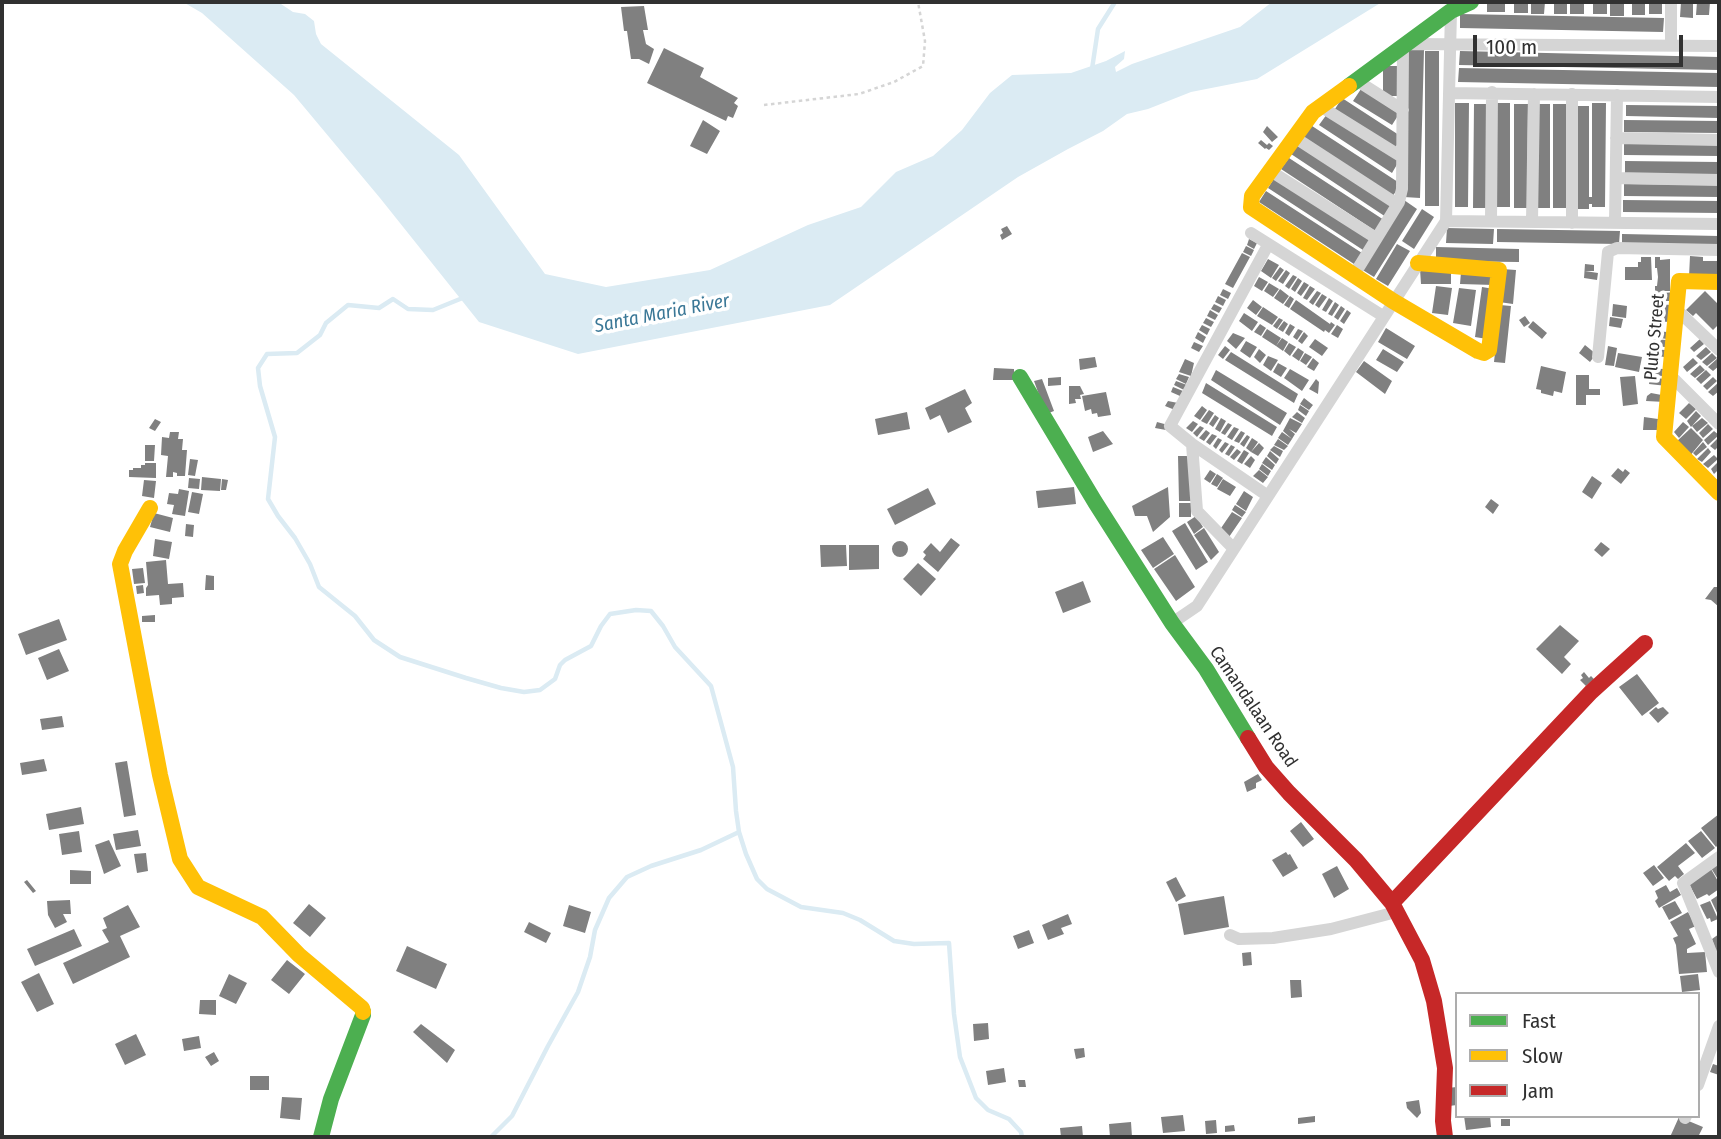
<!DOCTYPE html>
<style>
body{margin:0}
#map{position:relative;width:1721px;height:1139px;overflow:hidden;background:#fff;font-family:"Fira Sans Condensed",sans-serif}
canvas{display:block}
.frame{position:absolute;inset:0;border:4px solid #313131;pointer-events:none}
.legend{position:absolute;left:1455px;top:992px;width:245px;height:126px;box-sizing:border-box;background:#fff;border:2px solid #adadad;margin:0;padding:9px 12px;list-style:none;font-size:21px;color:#313131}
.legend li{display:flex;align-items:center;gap:14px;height:35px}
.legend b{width:35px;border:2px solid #adadad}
.scale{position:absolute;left:1473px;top:35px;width:210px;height:32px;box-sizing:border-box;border:4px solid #313131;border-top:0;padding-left:9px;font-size:21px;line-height:24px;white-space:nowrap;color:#313131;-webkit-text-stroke:5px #fff;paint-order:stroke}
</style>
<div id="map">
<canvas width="1721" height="1139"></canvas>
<div class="frame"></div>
<ul class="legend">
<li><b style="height:9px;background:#4caf50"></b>Fast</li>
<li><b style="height:9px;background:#ffc107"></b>Slow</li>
<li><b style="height:9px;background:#c62828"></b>Jam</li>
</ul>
<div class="scale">100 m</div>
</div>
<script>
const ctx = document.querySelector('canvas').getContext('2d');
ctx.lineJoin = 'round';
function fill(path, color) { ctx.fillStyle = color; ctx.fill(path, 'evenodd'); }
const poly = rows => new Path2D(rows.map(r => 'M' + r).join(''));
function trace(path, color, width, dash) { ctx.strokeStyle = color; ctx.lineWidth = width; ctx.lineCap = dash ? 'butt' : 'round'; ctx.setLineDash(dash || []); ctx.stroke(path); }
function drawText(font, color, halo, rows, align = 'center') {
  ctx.font = font + ' "Fira Sans Condensed",sans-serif'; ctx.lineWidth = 7; ctx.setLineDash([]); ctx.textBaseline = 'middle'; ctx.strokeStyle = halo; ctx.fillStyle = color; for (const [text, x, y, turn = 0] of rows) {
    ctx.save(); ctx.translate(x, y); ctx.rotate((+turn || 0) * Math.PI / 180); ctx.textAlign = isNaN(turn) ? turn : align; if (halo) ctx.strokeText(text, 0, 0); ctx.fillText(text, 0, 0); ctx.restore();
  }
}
fill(poly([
 [183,2,278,2,293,12,305,14,314,21,316,34,321,44,459,155,545,274,606,287,710,270,808,225,861,207,896,172,933,156,962,130,990,93,1012,75,1071,73,1106,61,1125,51,1124,59,1115,67,1116,72,1132,64,1240,27,1272,2,1382,2,1257,79,1191,92,1148,109,1127,114,1103,131,1068,149,1018,177,830,305,578,354,479,322,380,198,294,95,202,13]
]), '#dbebf3');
trace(poly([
 [1092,69,1098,29,1115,2],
 [465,297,433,310,408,309,393,299,379,308,348,305,326,323,320,335,297,353,267,354,258,368,260,386,275,437,268,499,278,516,295,538,310,564,319,587,355,616,374,640,400,657,466,678,501,688,524,692,540,690,555,679,560,665,565,660,591,646,601,626,610,614,636,610,651,611,663,626,675,647,711,686,733,767,736,811,739,832,746,854,757,879,767,889,801,907,843,913,860,920,894,941,914,944,949,943,954,1014,960,1057,976,1098,988,1110,1009,1119,1021,1132,1022,1137],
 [491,1137,512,1116,548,1046,578,992,590,957,595,930,609,898,627,877,651,866,701,850,739,832]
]), '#dbebf3', 4.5);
fill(poly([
 [1487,2,1505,2,1505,12,1487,12],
 [1514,2,1528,2,1528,13,1514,13],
 [1531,2,1545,2,1544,14,1531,14],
 [1554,2,1567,2,1567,14,1554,14],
 [1570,2,1584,2,1584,14,1570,14],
 [1593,2,1607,2,1607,14,1593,14],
 [1610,2,1624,2,1624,16,1610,16],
 [1632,2,1645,2,1645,15,1632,15],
 [1649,2,1662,2,1662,14,1649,14],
 [1681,2,1693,2,1693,18,1680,17],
 [1697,2,1710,2,1709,15,1696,15],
 [644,6,648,30,643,30,646,44,654,49,649,64,639,59,631,59,627,31,624,31,621,7],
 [1460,14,1664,18,1663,32,1460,28],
 [664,48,704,68,700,77,738,98,734,103,738,106,733,118,728,116,726,121,647,83],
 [1407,50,1424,50,1420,198,1404,197],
 [1425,51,1439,51,1439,206,1425,206],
 [1460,51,1719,57,1719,70,1459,65],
 [1383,66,1400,66,1399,96,1383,96],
 [1459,68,1719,73,1719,87,1458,82],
 [1361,89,1399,114,1392,125,1353,101],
 [1342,98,1402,137,1395,148,1335,109],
 [1455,103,1469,103,1468,207,1455,207],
 [1497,103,1510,103,1510,207,1496,207],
 [1592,103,1606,103,1605,207,1592,207,1592,204,1589,204,1589,209,1575,209,1576,106,1589,106,1589,197,1592,197],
 [1474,104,1487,104,1487,208,1473,208],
 [1514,104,1528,104,1527,208,1514,208],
 [1536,104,1550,104,1550,208,1536,208],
 [1553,104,1567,104,1566,208,1553,208],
 [1626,105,1719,106,1719,118,1626,116],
 [1327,114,1399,161,1392,173,1319,125],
 [703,120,720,131,707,154,690,146],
 [1624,120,1719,121,1719,133,1624,132],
 [1309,124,1401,184,1392,197,1301,137],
 [1267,126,1278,137,1272,142,1263,132],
 [1261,140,1267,145,1269,143,1273,146,1269,150,1266,148,1265,149,1258,143],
 [1298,143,1394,207,1386,217,1291,154],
 [1624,143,1719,144,1719,156,1624,155],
 [1289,158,1384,220,1377,232,1281,169],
 [1625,161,1719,162,1719,175,1625,174],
 [1275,177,1370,239,1363,250,1268,188],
 [1624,184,1719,185,1719,197,1624,196],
 [1266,191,1362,253,1354,264,1259,202],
 [1404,200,1417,209,1374,277,1361,269],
 [1623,200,1719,201,1719,213,1623,212],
 [1422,209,1434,217,1414,249,1402,241],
 [1007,226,1012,234,1002,240,1000,235,1003,233,1001,229],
 [1447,228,1494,229,1493,244,1446,243],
 [1497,229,1620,231,1619,244,1497,242],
 [1622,234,1719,236,1719,248,1622,246],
 [1249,239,1257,243,1254,249,1247,245],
 [1397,244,1410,251,1388,286,1376,279],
 [1246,246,1254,250,1251,256,1243,252],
 [1436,247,1519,249,1519,262,1436,261],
 [1242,253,1250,257,1233,288,1225,284],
 [1690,256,1703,257,1703,261,1719,261,1719,280,1689,277],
 [1641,257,1651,257,1652,280,1625,280,1625,267,1638,267,1638,262,1641,262],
 [1655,257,1660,257,1660,260,1670,259,1670,291,1661,291,1662,301,1655,301,1655,286,1657,286,1658,277,1657,268,1655,268],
 [1268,259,1279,265,1271,278,1261,271],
 [1585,264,1594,265,1594,271,1585,271,1598,273,1597,280,1584,278],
 [1280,267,1284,270,1276,281,1272,278],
 [1420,269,1451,269,1451,284,1421,284],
 [1502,269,1516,270,1513,304,1499,302],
 [1286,270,1290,273,1283,284,1278,281],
 [1461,272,1494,272,1494,285,1460,284],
 [1293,275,1297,277,1289,289,1285,286],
 [1259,277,1268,282,1262,291,1254,286],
 [1298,278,1302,281,1295,292,1291,289],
 [1304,282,1309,285,1301,296,1297,293],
 [1269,283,1279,289,1273,297,1264,291],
 [1310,286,1315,289,1307,300,1303,298],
 [1436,286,1452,288,1448,315,1432,313],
 [1482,287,1494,289,1487,339,1475,337],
 [1459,288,1476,290,1471,326,1453,323],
 [1223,289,1231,293,1228,299,1220,295],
 [1280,289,1289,296,1283,304,1274,298],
 [1317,291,1321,293,1313,305,1309,302],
 [1705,291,1719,305,1719,324,1713,330,1696,313,1693,316,1686,310],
 [1676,292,1676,301,1663,301,1663,293],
 [1322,294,1327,297,1319,308,1315,305],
 [1218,296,1226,300,1223,306,1215,302],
 [1290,296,1294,299,1289,308,1284,305],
 [1329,298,1333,301,1326,312,1322,310],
 [1253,300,1262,307,1256,315,1247,308],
 [1296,300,1330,324,1331,322,1335,325,1329,333,1325,330,1324,332,1290,309],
 [1335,302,1339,305,1332,316,1328,314],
 [1214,304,1222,308,1219,313,1211,309],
 [1613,304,1627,306,1626,318,1612,316],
 [1657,304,1671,305,1669,322,1655,321],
 [1500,305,1511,306,1505,363,1494,362],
 [1341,306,1345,309,1338,320,1334,317],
 [1263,307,1278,317,1272,325,1257,316],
 [1210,310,1218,315,1215,320,1207,316],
 [1347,310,1351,313,1344,324,1340,321],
 [1244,313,1258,322,1252,331,1239,321],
 [1525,316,1530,323,1524,327,1519,320],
 [1610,317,1623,319,1621,328,1609,326],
 [1206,318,1214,322,1211,327,1203,323],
 [1279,318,1283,320,1277,329,1273,326],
 [1284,321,1288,324,1283,332,1278,329],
 [1533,321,1547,333,1542,339,1528,327],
 [1260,324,1266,328,1261,336,1254,332],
 [1290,324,1295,327,1289,336,1285,333],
 [1202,325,1210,329,1207,335,1199,330],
 [1337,325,1343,329,1338,338,1331,334],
 [1386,328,1415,346,1407,359,1378,342],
 [1267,329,1281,338,1276,346,1262,337],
 [1298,329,1303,331,1297,340,1293,337],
 [1655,331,1667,332,1667,339,1654,337],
 [1198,332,1206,337,1203,343,1195,338],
 [1304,332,1308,336,1302,344,1298,341],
 [1233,333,1245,338,1236,349,1227,341],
 [1282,338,1288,342,1283,351,1276,346],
 [1315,339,1328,348,1322,356,1309,347],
 [1653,339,1666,340,1665,347,1652,346],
 [1700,339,1704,344,1694,352,1690,348],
 [1246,341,1257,347,1250,358,1240,351],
 [1194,342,1203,346,1199,352,1191,348],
 [1289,343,1296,347,1290,356,1284,351],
 [1585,345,1596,354,1590,362,1579,353],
 [1225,346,1230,350,1223,359,1218,355],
 [1608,346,1617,348,1614,366,1605,365],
 [1706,347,1711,352,1701,360,1696,356],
 [1298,348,1304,352,1299,361,1292,356],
 [1259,349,1266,355,1260,363,1254,357],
 [1383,349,1404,362,1397,372,1376,360],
 [1652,349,1665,350,1664,357,1652,355],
 [1231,352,1298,394,1294,403,1225,360],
 [1305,353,1312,357,1306,365,1300,361],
 [1618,353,1642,357,1639,372,1615,367],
 [1712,353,1717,358,1707,366,1702,362],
 [1268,356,1278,360,1271,371,1263,365],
 [1095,357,1097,367,1080,370,1079,359],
 [1719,357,1719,366,1713,371,1708,367],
 [1313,358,1319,363,1314,371,1307,367],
 [1693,358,1698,363,1687,372,1683,367],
 [1185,359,1194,363,1191,376,1179,372],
 [1364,361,1392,381,1385,394,1356,372],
 [1278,363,1287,368,1281,377,1273,372],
 [1700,365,1705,370,1695,378,1690,374],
 [1541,366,1566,372,1562,393,1554,391,1553,396,1541,393,1541,390,1536,389],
 [994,368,1014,369,1014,380,993,380],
 [1650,368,1663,369,1662,376,1650,374],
 [1290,369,1309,380,1302,391,1284,378],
 [1216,370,1287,413,1280,425,1211,380],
 [1706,370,1711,375,1701,384,1696,379],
 [1179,374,1189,377,1186,384,1176,379],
 [1576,375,1589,375,1589,389,1600,389,1600,395,1586,395,1586,405,1576,405],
 [1635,376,1638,404,1623,406,1620,377],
 [1061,377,1061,385,1048,386,1048,378],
 [1713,377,1717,381,1707,390,1703,386],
 [1650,378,1669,379,1667,386,1649,384],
 [1042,379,1054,411,1046,414,1034,381],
 [1316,379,1319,382,1318,394,1309,389],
 [1176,381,1187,385,1184,390,1174,385],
 [1719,382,1719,391,1713,396,1708,392],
 [1206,383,1277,427,1272,436,1202,393],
 [1069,386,1080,386,1084,394,1080,395,1081,399,1075,399,1076,403,1069,404],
 [1173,387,1183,391,1180,396,1171,392],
 [965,389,972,403,965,408,972,422,948,433,940,415,930,420,925,408],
 [1106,392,1111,415,1098,417,1097,413,1092,414,1091,409,1085,411,1082,396],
 [1651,393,1667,396,1665,402,1646,401,1647,396],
 [1304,398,1313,405,1309,410,1300,404],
 [1168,401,1178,403,1175,410,1165,406],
 [1689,403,1696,409,1686,419,1679,413],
 [1300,405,1309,411,1306,416,1298,410],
 [1202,406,1207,410,1200,420,1194,416],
 [1209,410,1214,413,1207,424,1201,421],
 [1696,411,1701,416,1691,427,1687,421],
 [907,412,910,429,878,435,875,419],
 [1297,412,1305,418,1302,423,1292,417],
 [1215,415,1219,418,1213,427,1209,424],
 [1644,417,1658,419,1657,430,1643,430],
 [1221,418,1226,421,1220,432,1215,429],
 [1290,418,1302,424,1296,433,1289,429,1295,434,1292,439,1283,431],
 [1702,418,1708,423,1697,432,1692,426],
 [155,419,161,422,155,431,149,428],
 [1193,421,1198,424,1192,432,1186,428],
 [1157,422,1168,425,1166,430,1155,428],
 [1683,422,1689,427,1679,438,1674,432],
 [1228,423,1232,425,1225,435,1221,433],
 [1708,424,1713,429,1703,438,1699,433],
 [1200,426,1204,428,1197,437,1193,433],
 [1234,427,1239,429,1232,440,1227,437],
 [1691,428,1703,440,1689,457,1676,442],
 [1206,430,1210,433,1204,441,1199,438],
 [1103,431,1113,444,1093,452,1088,437],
 [1241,431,1245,433,1239,443,1234,441],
 [1714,431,1719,435,1708,445,1704,440],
 [170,432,179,432,178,439,183,439,182,450,187,450,185,476,177,476,177,473,173,472,173,477,166,477,168,456,161,455,162,437,169,438],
 [1282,432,1292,439,1288,445,1278,438],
 [1212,434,1217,436,1210,445,1206,442],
 [1247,435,1250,437,1244,447,1240,444],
 [1719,437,1719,446,1715,450,1710,446],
 [1218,438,1222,440,1216,449,1213,446],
 [1252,438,1258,442,1251,452,1259,443,1264,448,1258,456,1251,452,1246,448],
 [1278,439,1288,446,1284,450,1274,445],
 [1225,442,1229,444,1222,453,1219,450],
 [1703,442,1707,447,1696,456,1693,453],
 [145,445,155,445,154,461,145,461],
 [1231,445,1235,447,1229,456,1225,454],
 [1274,446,1283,451,1280,457,1270,450],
 [1708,448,1711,452,1702,462,1697,459],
 [1237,449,1241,452,1234,460,1230,457],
 [1244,450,1249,453,1242,464,1237,461],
 [1270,451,1279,459,1276,464,1267,456],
 [1714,455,1718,459,1708,468,1703,464],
 [1178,456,1189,456,1191,501,1179,501],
 [1251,456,1255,460,1250,468,1244,464],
 [1266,457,1275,465,1272,470,1262,463],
 [190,459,198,460,195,476,188,475],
 [1719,461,1719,469,1714,474,1711,469],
 [145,463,156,463,156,478,129,477,129,470,133,470,133,468,141,468,141,465,145,465],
 [1262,464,1271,471,1268,476,1259,469],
 [1618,468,1623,472,1625,469,1630,473,1621,484,1611,476],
 [1210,470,1216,474,1210,483,1204,479],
 [1259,470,1268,477,1263,483,1253,476],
 [1217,474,1223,478,1217,487,1211,484],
 [1592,476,1602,483,1592,499,1582,492],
 [202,477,221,479,220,491,201,490],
 [189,478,200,479,199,489,188,488],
 [222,479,228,480,226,490,221,490],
 [1223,479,1236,487,1230,496,1217,489],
 [144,480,156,481,154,498,142,496],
 [1074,487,1076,504,1038,508,1036,491],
 [1168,487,1170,517,1153,532,1147,516,1135,516,1132,506],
 [928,488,936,504,895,525,887,509],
 [179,489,189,491,185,516,172,514,174,505,167,504,169,493,178,494],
 [1244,491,1253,497,1246,511,1236,504],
 [192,492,203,494,199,514,188,512],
 [1491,499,1499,505,1493,514,1485,507],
 [1179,503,1191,503,1191,517,1179,517],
 [1235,505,1246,512,1242,517,1232,510],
 [1232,512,1242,518,1229,537,1219,531],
 [154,513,173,518,170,532,150,527],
 [1196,516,1203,527,1194,534,1187,522],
 [1185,523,1208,562,1196,570,1172,531],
 [186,524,194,525,193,537,185,536],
 [1204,528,1219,552,1211,560,1194,535],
 [1163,537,1174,554,1153,568,1141,550],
 [951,538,960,545,938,572,923,559,926,555,923,552,931,543,940,552],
 [155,539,172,542,169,559,153,556],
 '892 549a8 8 0 1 1 16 0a8 8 0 1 1-16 0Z',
 [1601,542,1610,549,1602,557,1594,550],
 [820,545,846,545,847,566,821,567],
 [849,545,879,545,879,569,849,570],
 [1175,555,1195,587,1176,601,1154,569],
 [166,560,168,584,183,583,184,597,172,598,172,604,160,605,159,595,146,596,146,588,148,585,146,562],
 [918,563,936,579,921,596,903,579],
 [143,568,145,583,134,584,132,569],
 [206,575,214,576,214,590,205,590],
 [1083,581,1091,602,1063,613,1055,592],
 [143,585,144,593,137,594,136,586],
 [1714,587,1719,587,1719,607,1711,600,1705,599],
 [155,615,155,622,142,622,142,616],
 [59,619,67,640,26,655,18,634],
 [1560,625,1579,641,1564,657,1571,664,1562,674,1536,649],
 [59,649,69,671,47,680,38,658],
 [1584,672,1589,678,1591,676,1594,679,1586,686,1580,680,1583,678,1581,675],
 [1637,674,1659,703,1642,716,1619,687],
 [1656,707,1658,709,1663,707,1669,713,1658,723,1649,713],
 [62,716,64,727,42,730,40,719],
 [44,759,47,771,22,775,20,763],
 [127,761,136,815,124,817,115,763],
 [1258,774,1262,780,1256,783,1256,788,1247,792,1244,782],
 [81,807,84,824,49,830,46,814],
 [1719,814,1719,844,1716,847,1701,828],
 [1301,822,1314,839,1303,847,1290,831],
 [138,830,141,846,116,850,113,834],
 [79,831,82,852,62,855,59,834],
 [1701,831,1715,848,1702,858,1688,841],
 [109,840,121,866,104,874,95,845],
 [1686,843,1695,853,1678,866,1684,874,1678,879,1675,876,1669,881,1657,867],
 [1286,852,1288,855,1290,854,1298,868,1283,877,1272,860],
 [146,853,148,871,137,873,134,854],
 [1719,863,1719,881,1711,868],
 [1654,865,1664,878,1653,886,1643,873],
 [1337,866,1349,889,1334,898,1322,874],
 [1711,869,1719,883,1719,889,1709,896,1707,894,1697,899,1689,884],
 [70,870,91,871,91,884,70,884],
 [1176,877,1186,896,1176,902,1166,882],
 [27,880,36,891,33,893,24,882],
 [1666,885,1670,892,1677,888,1681,895,1659,908,1655,901,1658,898,1655,891],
 [1224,896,1229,927,1184,935,1178,904],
 [1717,896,1719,900,1719,917,1711,900],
 [70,900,71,914,63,914,67,922,55,928,48,915,47,901],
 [1675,901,1682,913,1669,920,1662,907],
 [1710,901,1718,919,1711,922,1710,918,1707,919,1700,905],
 [309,904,326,918,310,937,293,923],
 [128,905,140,927,120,936,130,957,73,984,63,963,109,942,102,930,107,928,103,918],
 [569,905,591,912,585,933,563,926],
 [1688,912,1696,926,1689,929,1696,944,1687,949,1687,953,1705,952,1707,972,1679,974,1676,945,1673,938,1678,936,1670,922],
 [1068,914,1072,924,1061,928,1064,934,1048,940,1042,925],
 [529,922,551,933,546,943,524,932],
 [74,929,82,946,35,966,27,949],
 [1029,930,1034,943,1018,949,1013,936],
 [1719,934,1719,960,1712,939],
 [407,946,447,964,436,989,396,971],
 [1251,952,1252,965,1243,966,1242,953],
 [287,960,305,974,289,994,271,980],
 [39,973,54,1004,37,1012,21,982],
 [229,974,247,983,236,1004,219,996],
 [1698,974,1700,990,1682,992,1680,976],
 [1290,980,1301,980,1302,997,1291,998],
 [200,1000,216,1000,216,1015,199,1014],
 [988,1023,989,1039,974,1041,973,1024],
 [421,1024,455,1050,447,1063,413,1032],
 [136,1034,146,1055,125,1065,115,1044],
 [199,1036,201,1048,184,1051,182,1039],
 [1084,1048,1085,1057,1076,1059,1074,1049],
 [214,1052,219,1061,211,1066,205,1057],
 [1713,1064,1719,1066,1719,1075,1710,1072],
 [1004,1068,1006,1082,988,1085,986,1071],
 [250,1076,269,1076,269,1090,250,1090],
 [1018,1080,1025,1080,1026,1087,1019,1087],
 [1457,1087,1457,1105,1449,1106,1447,1088],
 [282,1097,302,1098,300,1120,280,1118],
 [1419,1100,1421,1113,1417,1118,1407,1108,1406,1102],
 [1183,1115,1185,1131,1163,1133,1161,1117],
 [1315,1116,1315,1122,1298,1124,1298,1118],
 [1464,1116,1490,1116,1491,1127,1466,1130],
 [1679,1117,1703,1127,1698,1137,1670,1137],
 [1501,1119,1510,1119,1510,1126,1501,1126],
 [1216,1120,1217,1133,1206,1134,1205,1121],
 [1131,1122,1132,1137,1110,1137,1109,1124],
 [1234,1125,1235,1131,1225,1132,1225,1126],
 [1082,1126,1083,1137,1061,1137,1060,1128]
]), '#808080');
trace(poly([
 [764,105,859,94,894,82,923,66,925,41,918,2]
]), '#d5d5d5', 2.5, [3.5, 3.5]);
trace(poly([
 [1408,44,1719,46],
 [1671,45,1671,2],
 [1356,80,1403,110],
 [1449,93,1719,97],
 [1320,106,1402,157],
 [1294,137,1397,204],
 [1616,138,1719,140],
 [1269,170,1376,238],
 [1616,178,1719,180],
 [1446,221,1719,224],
 [1491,221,1492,92],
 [1532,222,1534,94],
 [1615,222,1617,95],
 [1572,223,1572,94],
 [1251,233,1383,316],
 [1268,245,1170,426,1192,444,1268,496],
 [1354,275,1399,202,1402,189,1403,47],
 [1677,310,1719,350],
 [1598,357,1608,252,1617,248,1719,250],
 [1671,376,1719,424],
 [1192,444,1197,511,1233,548],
 [1172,623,1197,606,1446,221,1451,11],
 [1719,857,1683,883,1719,972],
 [1230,935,1239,939,1273,938,1331,929,1396,912],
 [1698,1085,1719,1026],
 [1685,1118,1686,1116]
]), '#d5d5d5', 12);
trace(poly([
 [1349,86,1451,11,1471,2],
 [1020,377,1095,502,1172,623,1206,669,1248,738],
 [321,1137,331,1099,363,1015,363,1012]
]), '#4caf50', 16);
trace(poly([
 [1349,86,1313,112,1252,196,1251,207,1393,301,1478,351,1484,353,1489,350,1499,270,1418,263],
 [1719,282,1679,281,1664,437,1719,493],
 [150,508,125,551,120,564,160,775,180,859,198,887,262,917,299,955,362,1008,363,1012]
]), '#ffc107', 16);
trace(poly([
 [1248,738,1266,767,1289,793,1356,860,1392,903,1422,960,1434,1001,1445,1068,1443,1121,1445,1137],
 [1392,903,1591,692,1645,643]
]), '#c62828', 16);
drawText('18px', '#313131', '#fff', [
 ["Pluto Street",1655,337,-85],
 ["Camandalaan Road",1253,707,56]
]);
drawText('italic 19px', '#3b7897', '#fff', [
 ["Santa Maria River",662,314,-11]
]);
</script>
